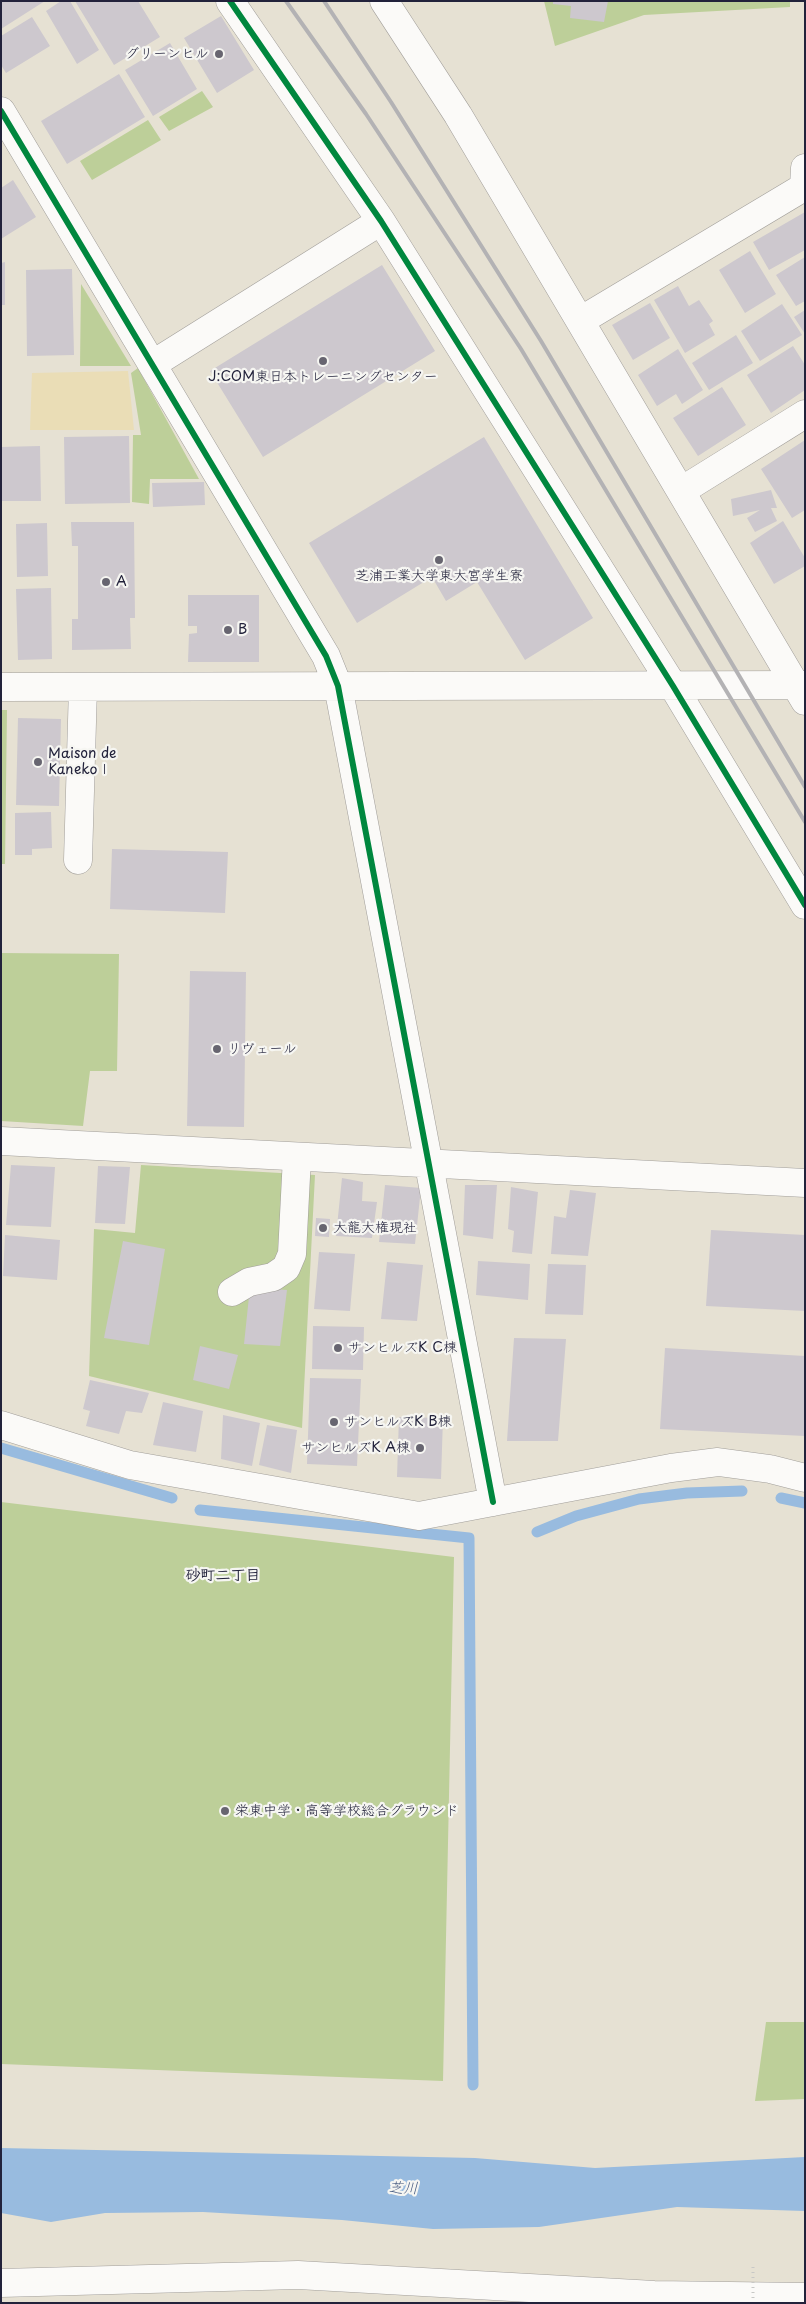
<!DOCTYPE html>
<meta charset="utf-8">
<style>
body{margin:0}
#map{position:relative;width:806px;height:2304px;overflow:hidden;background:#e6e1d3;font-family:"Playpen Sans",sans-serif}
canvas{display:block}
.frame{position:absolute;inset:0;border:2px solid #22223b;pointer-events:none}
</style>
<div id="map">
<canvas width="806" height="2304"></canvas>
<div class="frame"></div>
</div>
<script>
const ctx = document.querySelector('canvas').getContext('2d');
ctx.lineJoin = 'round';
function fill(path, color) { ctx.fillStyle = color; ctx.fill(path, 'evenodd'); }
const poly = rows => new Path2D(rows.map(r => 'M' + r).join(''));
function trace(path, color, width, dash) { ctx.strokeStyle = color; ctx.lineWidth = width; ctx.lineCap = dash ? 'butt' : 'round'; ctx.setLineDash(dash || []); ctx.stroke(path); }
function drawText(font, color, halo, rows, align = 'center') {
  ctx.font = font + ' "Playpen Sans","Klee One",sans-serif'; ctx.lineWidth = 4.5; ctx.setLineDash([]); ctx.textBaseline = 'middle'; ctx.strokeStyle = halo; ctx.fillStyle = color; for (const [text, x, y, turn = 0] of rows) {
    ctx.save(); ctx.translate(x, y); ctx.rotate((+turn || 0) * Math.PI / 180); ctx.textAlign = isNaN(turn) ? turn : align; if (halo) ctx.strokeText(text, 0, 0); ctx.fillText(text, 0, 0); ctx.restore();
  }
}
fill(poly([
 [544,1,790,1,790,7,644,15,555,46],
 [202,91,213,107,169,131,159,117],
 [148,120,161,140,92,180,80,161],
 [81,284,131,366,80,366],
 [138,368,199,479,150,479,149,504,132,502,133,435,141,435,131,373],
 [1,710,7,710,5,864,1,864],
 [1,953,119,954,117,1071,90,1071,83,1126,1,1121],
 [141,1165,315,1175,302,1428,89,1376,94,1229,135,1233],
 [1,1502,454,1557,443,2081,1,2064],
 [766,2022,805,2022,805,2099,755,2101]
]), '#bdcf99');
fill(poly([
 [128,371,134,430,30,430,32,373]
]), '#eaddb6');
fill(poly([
 [1,2148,475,2158,595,2168,805,2157,805,2211,677,2207,539,2227,433,2229,342,2220,203,2212,105,2213,51,2222,1,2213]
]), '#98bbdf');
trace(poly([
 [1,1448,172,1498],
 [781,1498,805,1503],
 [200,1510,469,1538,473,2085],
 [537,1532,576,1516,639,1499,687,1493,742,1491]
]), '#98bbdf', 11);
fill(poly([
 [1,1,45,1,1,29],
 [61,1,70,1,99,50,77,64,46,11],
 [75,1,138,1,160,37,114,65],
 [553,1,608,1,604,22,570,18,571,6,553,4],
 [221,16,254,70,217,93,184,38],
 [32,17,50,46,6,73,1,65,1,36],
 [170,43,197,89,153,116,125,70],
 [119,74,145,117,67,164,41,121],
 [13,180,36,217,1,239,1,188],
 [805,212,805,250,769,270,753,242],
 [750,251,776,294,745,313,719,270],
 [805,257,805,301,796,306,776,275],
 [5,262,5,305,1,305,1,263],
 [382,265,435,351,263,457,210,371],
 [72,269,74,355,27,356,26,270],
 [678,286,689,306,699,300,713,321,709,324,715,335,685,353,654,300],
 [650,303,670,338,633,360,612,325],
 [782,304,802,335,760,361,741,331],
 [805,310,805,334,794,317],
 [736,335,753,363,709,390,692,363],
 [793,346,805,365,805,390,771,413,747,375],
 [678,349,703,390,682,404,676,394,657,406,638,375],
 [722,387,746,425,698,456,673,418],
 [129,436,130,503,65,504,64,437],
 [484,437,593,618,525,660,477,582,446,601,432,577,357,623,309,543],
 [805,440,805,510,792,518,761,469],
 [40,446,41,501,1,501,1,447],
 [204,482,205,505,153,507,152,483],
 [771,490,777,508,771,508,777,521,755,532,747,518,760,510,733,516,731,499],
 [783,521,805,558,805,566,774,584,750,543],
 [71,522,134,522,135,618,130,618,131,649,72,650,72,619,78,619,78,546,72,546],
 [47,523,48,576,17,577,16,524],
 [51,588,52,659,18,660,16,589],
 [188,595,259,595,259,662,188,662,189,634,197,633,197,626,188,626],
 [18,718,61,719,59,806,16,805],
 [51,812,52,848,32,849,32,855,15,855,15,813],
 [112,849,228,852,225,913,110,909],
 [190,971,246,972,244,1127,187,1126],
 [11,1165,55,1167,51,1227,6,1225],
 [98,1166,130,1167,125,1224,95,1223],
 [342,1178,363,1182,362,1201,377,1202,372,1238,336,1236],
 [385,1185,421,1188,415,1244,379,1242],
 [465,1185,497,1185,493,1239,463,1235],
 [511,1187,538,1192,532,1254,512,1252,514,1231,508,1229],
 [570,1190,596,1193,588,1256,551,1254,554,1216,566,1218],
 [316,1218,330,1219,329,1237,315,1236],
 [711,1230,805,1235,805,1311,706,1306],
 [5,1235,60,1240,57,1280,3,1276],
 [123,1241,165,1249,149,1345,104,1338],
 [319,1252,355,1254,350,1311,314,1309],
 [478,1261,530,1264,528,1300,476,1295],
 [387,1262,423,1265,417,1321,381,1319],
 [548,1264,586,1265,583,1315,545,1314],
 [250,1287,287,1290,280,1346,244,1344],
 [313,1326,364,1327,363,1370,312,1369],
 [514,1338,566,1339,558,1441,507,1441],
 [200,1346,238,1355,229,1389,193,1380],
 [665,1348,805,1356,805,1436,660,1429],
 [310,1378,361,1379,357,1466,307,1464],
 [90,1380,149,1393,142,1413,126,1411,119,1434,86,1426,90,1411,83,1409],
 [163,1402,203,1411,196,1452,153,1445],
 [223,1415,260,1423,252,1466,221,1459],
 [399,1417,443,1418,441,1479,397,1477],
 [267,1425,297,1430,291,1473,259,1465]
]), '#cdc8ce');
const minor = poly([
 [230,1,381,221,673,686,805,905],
 [384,1,458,115,805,701],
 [1,111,326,656,338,686,493,1502],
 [580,321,804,187,805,168],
 [153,364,381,221],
 [681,491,805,414],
 [1,687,805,685],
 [78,860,83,687],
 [1,1141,805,1183],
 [232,1292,249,1282,273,1277,286,1268,292,1254,297,1157],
 [1,1425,130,1465,419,1516,671,1468,718,1462,770,1469,805,1478],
 [1,2283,298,2275,654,2295,805,2297]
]);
trace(minor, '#a19e9a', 29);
trace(minor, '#fbfaf8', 28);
trace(poly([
 [286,1,366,114,521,349,805,822],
 [324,1,391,102,541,341,805,787]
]), '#b3b2b4', 4);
trace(poly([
 [753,2267,753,2303]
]), '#c8c8c6', 3, [1, 4]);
trace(poly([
 [230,1,381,221,673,686,805,905],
 [1,111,326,656,338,686,493,1502]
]), '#00873e', 6);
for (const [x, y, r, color] of [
 [219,54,5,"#676570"],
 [323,361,5,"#676570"],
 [439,560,5,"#676570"],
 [106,582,5,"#676570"],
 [228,630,5,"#676570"],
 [38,762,5,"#676570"],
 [217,1049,5,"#676570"],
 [323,1228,5,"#676570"],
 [338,1348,5,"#676570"],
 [334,1422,5,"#676570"],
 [420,1448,5,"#676570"],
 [225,1811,5,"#676570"]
]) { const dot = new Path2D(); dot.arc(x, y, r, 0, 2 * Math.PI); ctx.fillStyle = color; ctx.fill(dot); trace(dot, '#f6f6f2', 2); }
drawText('14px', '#22223b', '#f6f6f2', [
 ["グリーンヒル",209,54,"right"],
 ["J:COM東日本トレーニングセンター",323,377,"center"],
 ["芝浦工業大学東大宮学生寮",439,576,"center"],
 ["A",116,582],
 ["B",238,630],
 ["Maison de",48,754],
 ["KanekoⅠ",48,770],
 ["リヴェール",227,1049],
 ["大龍大権現社",333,1228],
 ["サンヒルズK C棟",348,1348],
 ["サンヒルズK B棟",344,1422],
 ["サンヒルズK A棟",410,1448,"right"],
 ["栄東中学・高等学校総合グラウンド",235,1811]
], 'left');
drawText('bold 15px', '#22223b', '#f6f6f2', [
 ["砂町二丁目",223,1576]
]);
drawText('italic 15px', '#44597f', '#f6f6f2', [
 ["芝川",403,2189,1]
]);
</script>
